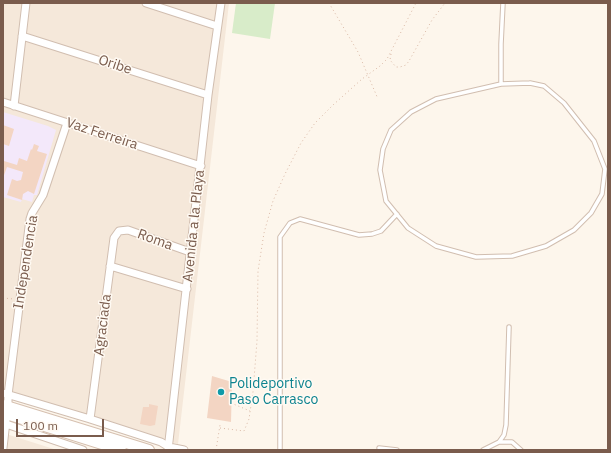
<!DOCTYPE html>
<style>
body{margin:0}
#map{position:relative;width:611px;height:453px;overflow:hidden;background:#fdf6ec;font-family:"IBM Plex Sans",sans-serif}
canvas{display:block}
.frame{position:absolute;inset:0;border:4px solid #7a5c4d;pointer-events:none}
.scale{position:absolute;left:16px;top:419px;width:88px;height:18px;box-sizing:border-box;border:2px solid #7a5c4d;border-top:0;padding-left:5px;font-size:12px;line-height:14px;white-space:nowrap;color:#7a5c4d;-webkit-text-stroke:3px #fffaf3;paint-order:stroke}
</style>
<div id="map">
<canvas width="611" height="453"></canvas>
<div class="frame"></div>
<div class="scale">100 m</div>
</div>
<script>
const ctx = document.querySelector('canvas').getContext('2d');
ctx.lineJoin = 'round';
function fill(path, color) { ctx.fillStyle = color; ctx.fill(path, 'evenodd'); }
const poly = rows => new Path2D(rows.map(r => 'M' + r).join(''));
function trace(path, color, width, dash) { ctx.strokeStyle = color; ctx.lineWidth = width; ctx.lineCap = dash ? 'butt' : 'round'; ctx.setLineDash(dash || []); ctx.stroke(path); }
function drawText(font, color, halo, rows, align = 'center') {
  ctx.font = font + ' "IBM Plex Sans",sans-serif'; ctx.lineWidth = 3; ctx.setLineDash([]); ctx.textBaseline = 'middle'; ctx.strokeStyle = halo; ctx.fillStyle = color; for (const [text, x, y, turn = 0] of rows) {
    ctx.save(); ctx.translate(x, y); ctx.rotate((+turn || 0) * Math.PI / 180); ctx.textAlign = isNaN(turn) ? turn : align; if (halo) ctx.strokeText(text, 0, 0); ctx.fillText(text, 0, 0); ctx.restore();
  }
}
fill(poly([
 [3,3,229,3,178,444,3,389],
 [3,433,57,450,3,450]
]), '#f5e8da');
fill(poly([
 [3,112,48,126,56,130,37,195,34,195,32,202,22,199,21,202,3,197]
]), '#f3e8fa');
fill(poly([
 [236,3,275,3,270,39,232,33]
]), '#d8ecc9');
fill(poly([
 [3,125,14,129,9,146,3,144],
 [34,144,39,146,37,151,47,154,34,194,28,191,23,194,22,200,7,195,12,179,17,181,21,180,23,172,7,167,3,178,4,161,17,165,19,158,27,161,31,149,32,150],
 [212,376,232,382,231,422,207,418],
 [149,404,158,406,155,425,150,426,140,424,143,407,149,407]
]), '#f3d5c3');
const service = poly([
 [530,83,544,86,564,103,594,141,605,169,602,194,591,213,574,230,546,246,512,256,476,257,436,246,408,228,386,201,380,170,383,149,391,130,411,112,436,99,501,84,530,83],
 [501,84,501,44,503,3],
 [499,442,504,435,506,425,509,327],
 [379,448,397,450],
 [280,450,280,237,290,223,300,219,359,235,372,234,381,231,397,214],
 [483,450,499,442,512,442,521,450]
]);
const minor = poly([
 [146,3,217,26],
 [22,36,208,95],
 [3,102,201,166],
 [14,106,26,3],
 [110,266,187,289],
 [3,393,90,419,161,442,169,447,184,450],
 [8,406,8,395,30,219,32,213,43,195,67,123],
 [90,419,114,238,119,231,128,230,190,252],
 [3,423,83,450],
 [3,448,6,421],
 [168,450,208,95,221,3]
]);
const secondary = poly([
 [3,405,149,450],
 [3,413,121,450]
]);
trace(service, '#d1beb0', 5.5);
trace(minor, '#d1beb0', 9);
trace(secondary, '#d6c0b0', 12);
trace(poly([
 [329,3,358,52,378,99],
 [391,54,390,60,396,67,400,67,406,65,409,61,432,20,445,3],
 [3,298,14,299],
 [231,403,250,411],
 [220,428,244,431,249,419,253,392,257,341,258,271,264,233,273,201,285,174,301,143,315,123,333,105,362,79,380,66,387,59,416,3],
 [216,450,220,425]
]), '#d9b8a5', 1, [1, 3]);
trace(service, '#fff', 3.5);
trace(minor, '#fff', 7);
trace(secondary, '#fff', 10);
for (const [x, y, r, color] of [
 [221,392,4,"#0f9aa8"]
]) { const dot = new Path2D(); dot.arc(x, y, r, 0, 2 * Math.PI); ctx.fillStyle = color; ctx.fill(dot); trace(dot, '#fffaf3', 1.5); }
drawText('14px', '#7a5c4d', '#fffaf3', [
 ["Oribe",115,65,18],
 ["Vaz Ferreira",102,134,18],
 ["Avenida a la Playa",194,226,-84],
 ["Roma",155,240,20],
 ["Independencia",26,262,-81],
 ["Agraciada",103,325,-83]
]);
drawText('14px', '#0d838f', '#fffaf3', [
 ["Polideportivo",229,384],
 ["Paso Carrasco",229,400]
], 'left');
</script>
